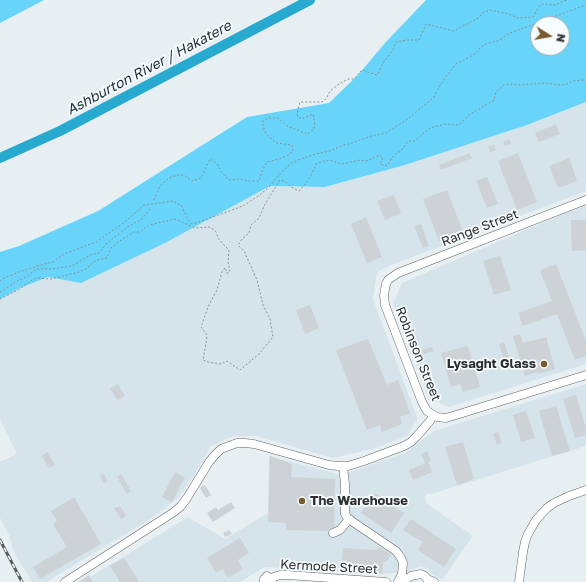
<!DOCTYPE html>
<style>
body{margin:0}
#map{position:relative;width:586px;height:582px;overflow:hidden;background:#e8eff2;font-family:"Golos Text",sans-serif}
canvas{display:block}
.north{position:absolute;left:530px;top:16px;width:40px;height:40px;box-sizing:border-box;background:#f7fcfe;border:1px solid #a6aaab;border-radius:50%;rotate:101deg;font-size:11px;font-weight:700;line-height:16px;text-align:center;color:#2c2e2f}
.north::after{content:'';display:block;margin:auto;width:14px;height:18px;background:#795a2f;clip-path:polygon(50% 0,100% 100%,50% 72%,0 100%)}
</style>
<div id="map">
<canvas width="586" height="582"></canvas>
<div class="north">N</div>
</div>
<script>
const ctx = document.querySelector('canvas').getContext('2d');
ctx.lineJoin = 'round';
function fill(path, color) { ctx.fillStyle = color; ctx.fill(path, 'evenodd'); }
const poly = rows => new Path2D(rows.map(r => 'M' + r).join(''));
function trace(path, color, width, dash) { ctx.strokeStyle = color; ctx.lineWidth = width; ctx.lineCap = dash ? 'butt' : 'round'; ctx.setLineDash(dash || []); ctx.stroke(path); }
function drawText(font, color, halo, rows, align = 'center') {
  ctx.font = font + ' "Golos Text",sans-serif'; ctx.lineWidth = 3.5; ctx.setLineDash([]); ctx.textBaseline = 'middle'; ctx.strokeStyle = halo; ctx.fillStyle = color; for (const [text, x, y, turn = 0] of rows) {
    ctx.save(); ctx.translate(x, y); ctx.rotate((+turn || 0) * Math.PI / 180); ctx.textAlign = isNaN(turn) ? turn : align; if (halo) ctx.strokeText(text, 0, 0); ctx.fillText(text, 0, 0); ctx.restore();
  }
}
fill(poly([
 [586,102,586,191,389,266,379,271,376,277,373,299,417,417,417,420,407,436,376,448,333,458,256,436,246,436,231,437,220,442,211,446,192,479,176,500,149,520,46,582,32,582,14,552,9,535,0,518,0,462,17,454,0,419,0,299,20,288,49,277,81,283,165,243,270,186,325,187,405,165,527,125],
 [586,204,586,364,449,407,429,398,393,304,402,283],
 [586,384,586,446,431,494,426,494,425,497,426,503,473,536,442,580,432,574,427,568,420,566,408,572,382,574,266,567,261,569,240,582,82,582,188,517,225,539,268,513,269,456,341,475,405,453,434,431]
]), '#d5e4ea');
fill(poly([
 [0,0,44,0,0,23],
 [426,0,586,0,586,102,527,125,405,165,325,187,270,186,165,243,81,283,48,277,20,288,0,299,0,252,19,246,98,211,247,117,329,103,358,75,385,43],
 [538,24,562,24,562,48,538,48]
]), '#68d4f9');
trace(poly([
 [0,158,60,131,310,0]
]), '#28a9cf', 10);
fill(poly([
 [556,124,560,134,539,142,535,133],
 [509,139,511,144,505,146,503,142],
 [494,145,496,150,490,152,488,147],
 [469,153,472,158,441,170,439,165],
 [518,153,537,202,517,210,498,161],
 [569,158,577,181,558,188,549,166],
 [487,177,498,204,487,208,476,181],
 [447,190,463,232,439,241,423,199],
 [394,195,401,213,385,220,377,201],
 [366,217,382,257,367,263,351,224],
 [571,220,586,220,586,250,572,251],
 [421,224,429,246,423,248,414,226],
 [500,256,511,290,494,295,483,261],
 [556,264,586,341,586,356,575,360,557,314,523,326,518,313,552,301,540,270],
 [310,305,319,328,305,334,296,310],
 [520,334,523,343,546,337,555,369,538,374,537,372,525,376,513,336],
 [368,339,387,385,398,380,410,413,400,417,402,424,382,432,380,425,367,430,336,350],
 [504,342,509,357,504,359,499,344],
 [468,346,480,387,463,392,460,384,451,387,441,353],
 [432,347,433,351,415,357,413,353],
 [118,384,125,396,117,400,110,388],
 [576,395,586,428,586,435,575,438,563,399],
 [556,406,570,451,552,456,539,411],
 [526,411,535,438,521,442,513,415],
 [498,432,502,443,497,445,493,434],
 [463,442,474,479,457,485,445,447],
 [427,451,431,461,425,463,421,454],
 [47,452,55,465,49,468,42,456],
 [270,456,292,464,291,477,335,479,334,527,330,528,328,531,286,530,286,523,268,522],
 [428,462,432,472,413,480,409,470],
 [175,472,185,477,172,502,162,497],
 [104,474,108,481,104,483,100,476],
 [121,474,131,491,127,494,117,477],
 [205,485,211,495,206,498,200,488],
 [375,493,404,513,391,533,361,513],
 [74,497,101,544,40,579,33,567,67,547,53,524,57,521,51,511],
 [231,502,235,508,213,522,207,513,216,507,218,510],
 [120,506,126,516,121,519,114,508],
 [411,519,456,549,444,567,418,550,423,542,403,530],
 [229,530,232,534,225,537,223,533],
 [240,538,249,553,238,560,243,569,228,578,223,569,216,573,207,558],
 [379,547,391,555,386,562,383,562,382,574,341,571,343,548,376,550],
 [124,558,139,582,120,582,110,566],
 [89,575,93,582,78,582]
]), '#ccd2d5');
const minor = poly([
 [586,200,398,273,388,280,386,284,384,295,385,305,422,402,427,411,437,417,446,418,456,415,586,375],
 [343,466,345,484,345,514,347,517,353,522,396,551,401,558,403,563,402,574,398,582],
 [333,533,340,530,349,519],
 [271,578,280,575,288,575,386,582],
 [65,582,174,512,181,506,187,498,209,462,215,455,221,449,237,443,245,443,254,444,329,465,338,466,348,466,364,461,404,446,411,442,416,437,430,421,433,415],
 [264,582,264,579,267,576,271,578,272,581],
 [402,582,411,576,421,574,425,576,427,579,434,582],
 [519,582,523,552,525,542,528,534,536,520,547,508,554,503,569,496,586,490]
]);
trace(minor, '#5f6567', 9);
trace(poly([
 [154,200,160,186,169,178,178,175,184,175,192,181,201,178,210,159,218,165,221,172,229,180,240,179,248,181,259,181,262,171,267,162,279,159,289,155,293,150,292,145,277,143,270,138,265,132,262,122,268,118,278,118,287,126,308,134,314,129,315,124,313,114,302,119,298,117,297,114,300,102,322,102,326,99,330,91,339,84,348,79,354,79,362,70,377,75,380,70,381,66,393,50,396,42,407,40,419,40,426,24,454,31,478,18,483,13,490,10,509,14,518,18,533,17,538,8,542,4,556,5,563,1,568,0],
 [0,281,4,278,19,272,41,265,53,262,64,254,96,242,125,222,144,205,173,201,182,206,187,218,192,224,199,222,243,206,261,194,270,186,278,176,291,163,298,160,316,154,330,151,343,145,349,144,371,136,386,133,408,119,434,97,436,92,445,78,456,64,475,54,481,47,486,44,492,42,498,41,510,33,586,5],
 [0,292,17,281,26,277,36,269,52,269,72,266,90,255,99,253,106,244,116,236,129,226,142,219,151,208],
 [0,299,20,289,32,280,36,278,51,279,79,272,86,269,91,264,97,260,107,258,111,248,118,242,134,232,140,232,149,225,175,219,195,228,209,227,213,229,216,232,218,238,223,244,229,250,228,263,230,270,229,273,227,273,226,272,226,268,225,268,222,272,217,290,208,307,201,327,207,335,206,343,203,360,208,362,221,364,227,361,240,370,259,354,273,337,270,319,263,305,257,280,244,251,238,245,242,239,249,233,251,225,259,218,265,204,280,180,286,182,291,187,299,191,308,181,317,163,329,160,342,164,360,160,367,161,379,155,383,158,380,164,387,166,394,155,401,151,408,141,414,141,430,128,446,124,458,125,472,113,494,100,496,92,505,84,521,85,546,83,559,85,567,84,573,81,583,80,586,81]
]), '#8b9092', 1, [2, 2]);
trace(minor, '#fff', 8);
const rail = poly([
 [0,540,22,582]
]);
trace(rail, '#5a5e5f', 3);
trace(rail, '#f7fcfe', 1.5, [4.5]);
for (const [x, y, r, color] of [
 [544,364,4,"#795a2f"],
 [302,501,4,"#795a2f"]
]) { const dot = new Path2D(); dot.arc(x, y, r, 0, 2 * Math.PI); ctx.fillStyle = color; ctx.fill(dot); trace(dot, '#f7fcfe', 1.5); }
drawText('13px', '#2c2e2f', '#f7fcfe', [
 ["Range Street",480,228,-21],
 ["Robinson Street",418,354,68],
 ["Kermode Street",329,567,3]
]);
drawText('bold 13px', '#2c2e2f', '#f7fcfe', [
 ["Lysaght Glass",536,364],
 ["The Warehouse",310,501,"left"]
], 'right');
drawText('italic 14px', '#1a2e36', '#f7fcfe', [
 ["Ashburton River / Hakatere",149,68,-28]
]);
</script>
